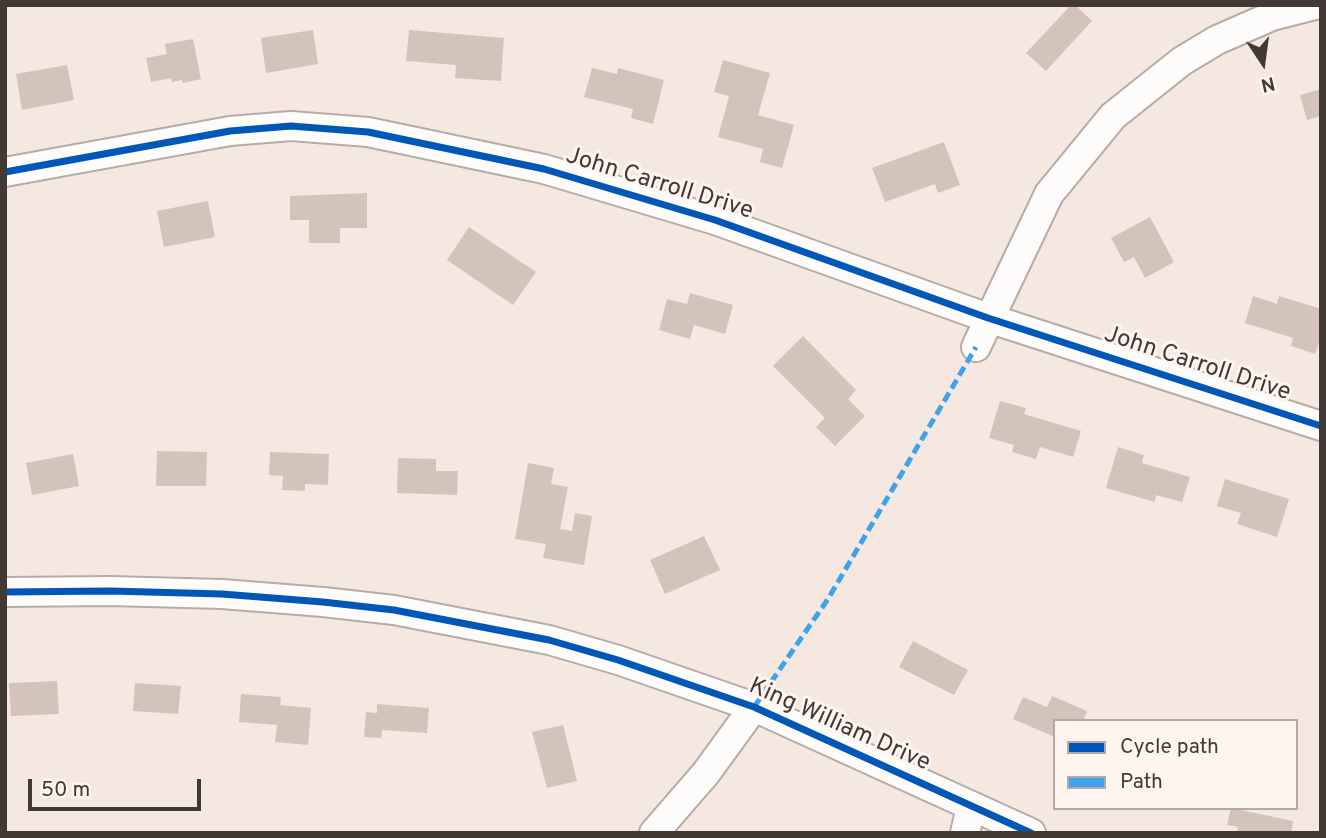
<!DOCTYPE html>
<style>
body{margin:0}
#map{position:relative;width:1326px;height:838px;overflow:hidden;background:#f5e8e1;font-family:Overpass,sans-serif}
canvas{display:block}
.frame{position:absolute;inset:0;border:7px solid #423934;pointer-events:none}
.legend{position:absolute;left:1053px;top:719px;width:245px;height:91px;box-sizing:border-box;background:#fff5f0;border:2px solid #b3aaa5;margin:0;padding:9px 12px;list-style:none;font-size:21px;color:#423934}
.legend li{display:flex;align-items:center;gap:14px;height:35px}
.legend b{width:35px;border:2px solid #b3aaa5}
.north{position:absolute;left:1228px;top:28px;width:70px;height:70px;-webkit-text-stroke:5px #fff5f0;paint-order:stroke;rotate:167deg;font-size:19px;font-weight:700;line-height:28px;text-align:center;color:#423934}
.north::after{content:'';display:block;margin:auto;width:24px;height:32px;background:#423934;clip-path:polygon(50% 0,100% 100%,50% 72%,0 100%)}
.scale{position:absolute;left:28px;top:779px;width:173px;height:32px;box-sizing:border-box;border:4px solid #423934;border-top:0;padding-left:9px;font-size:21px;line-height:24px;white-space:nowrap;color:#423934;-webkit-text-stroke:5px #fff5f0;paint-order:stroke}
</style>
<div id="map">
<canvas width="1326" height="838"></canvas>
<div class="frame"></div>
<ul class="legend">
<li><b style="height:9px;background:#0057b8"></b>Cycle path</li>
<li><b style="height:9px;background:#3fa3eb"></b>Path</li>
</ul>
<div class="north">N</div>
<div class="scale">50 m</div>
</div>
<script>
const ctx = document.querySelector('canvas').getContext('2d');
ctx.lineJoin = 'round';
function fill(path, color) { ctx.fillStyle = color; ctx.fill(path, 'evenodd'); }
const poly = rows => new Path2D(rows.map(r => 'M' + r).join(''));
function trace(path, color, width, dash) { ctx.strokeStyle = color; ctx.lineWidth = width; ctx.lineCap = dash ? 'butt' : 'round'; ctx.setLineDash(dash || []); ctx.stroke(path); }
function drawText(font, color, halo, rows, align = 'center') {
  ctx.font = font + ' Overpass,sans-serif'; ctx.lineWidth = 6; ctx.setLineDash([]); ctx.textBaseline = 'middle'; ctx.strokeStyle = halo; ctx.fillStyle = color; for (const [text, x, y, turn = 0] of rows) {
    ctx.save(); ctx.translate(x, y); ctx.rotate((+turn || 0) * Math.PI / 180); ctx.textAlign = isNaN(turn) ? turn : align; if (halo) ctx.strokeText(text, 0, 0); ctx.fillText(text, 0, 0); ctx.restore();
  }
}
fill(poly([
 [1071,5,1075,5,1092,21,1046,71,1026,53],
 [313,30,318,64,266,73,261,38],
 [409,30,504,38,501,81,455,78,456,65,406,61],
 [193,39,201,79,183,83,182,80,172,82,171,78,151,82,146,58,167,54,165,44],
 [723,60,770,73,758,115,794,125,782,168,760,162,763,149,718,137,729,96,714,92],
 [67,65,74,100,22,110,16,74],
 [592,68,617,74,618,68,664,80,653,124,631,118,633,109,584,97],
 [1321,89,1321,116,1307,120,1300,95],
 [944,142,960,185,938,193,935,184,885,202,872,168],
 [367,193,367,228,340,228,340,243,309,243,309,220,290,220,290,196],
 [208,201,215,237,164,247,157,211],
 [1150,217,1174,262,1145,278,1134,257,1124,262,1111,238],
 [469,227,536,272,513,305,447,260],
 [690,293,733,305,725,334,694,325,690,339,659,330,667,299,687,304],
 [1253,296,1277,304,1279,296,1321,309,1321,336,1315,354,1291,346,1293,338,1245,323],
 [803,336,856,390,848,399,865,416,835,446,816,427,825,418,773,366],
 [1000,401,1026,408,1024,414,1081,431,1073,457,1040,447,1036,459,1012,452,1014,445,989,438],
 [1118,447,1144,455,1142,463,1190,477,1182,502,1156,495,1155,502,1106,488],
 [157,451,207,452,206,486,156,486],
 [270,452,329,454,328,485,305,484,305,491,282,490,283,476,269,475],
 [73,454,79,486,32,495,26,463],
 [398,458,436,459,436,471,458,471,457,495,397,493],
 [528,463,554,468,551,484,568,487,560,529,572,531,575,513,592,516,584,565,543,558,546,544,515,539],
 [1225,479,1289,499,1277,537,1237,524,1241,513,1217,506],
 [704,536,720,570,665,594,650,560],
 [913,641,968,670,954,695,899,667],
 [57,681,59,714,11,716,9,683],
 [135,683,181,686,178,714,133,711],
 [241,694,281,697,280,705,311,708,308,745,275,742,277,725,239,722],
 [1052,696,1087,711,1083,721,1055,721,1055,737,1013,719,1023,697,1047,707],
 [377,704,429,708,427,733,382,730,381,738,364,737,366,712,377,713],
 [563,725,577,781,547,788,532,732],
 [1231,808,1293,821,1291,833,1237,833,1238,827,1227,825]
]), '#d3c3bb');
const minor = poly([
 [5,172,230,131,291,126,368,132,544,169,715,220,988,318,1321,426],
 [976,347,1049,194,1113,116,1182,61,1217,40,1272,16,1315,5],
 [5,592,110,591,222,594,323,602,394,610,549,640,618,660,754,707,1031,833],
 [654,833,706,773,754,707],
 [965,833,971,807]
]);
trace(minor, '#b6aca7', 32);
trace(minor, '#fefcfa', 28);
trace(poly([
 [754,707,828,599,976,347]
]), '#3fa3eb', 5, [10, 5]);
trace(poly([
 [5,172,230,131,291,126,368,132,544,169,715,220,988,318,1321,426],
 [5,592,110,591,222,594,323,602,394,610,549,640,618,660,754,707,1031,833]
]), '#0057b8', 7);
drawText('24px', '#423934', '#fff5f0', [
 ["John Carroll Drive",659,185,17],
 ["John Carroll Drive",1197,365,18],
 ["King William Drive",839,726,24]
]);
</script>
